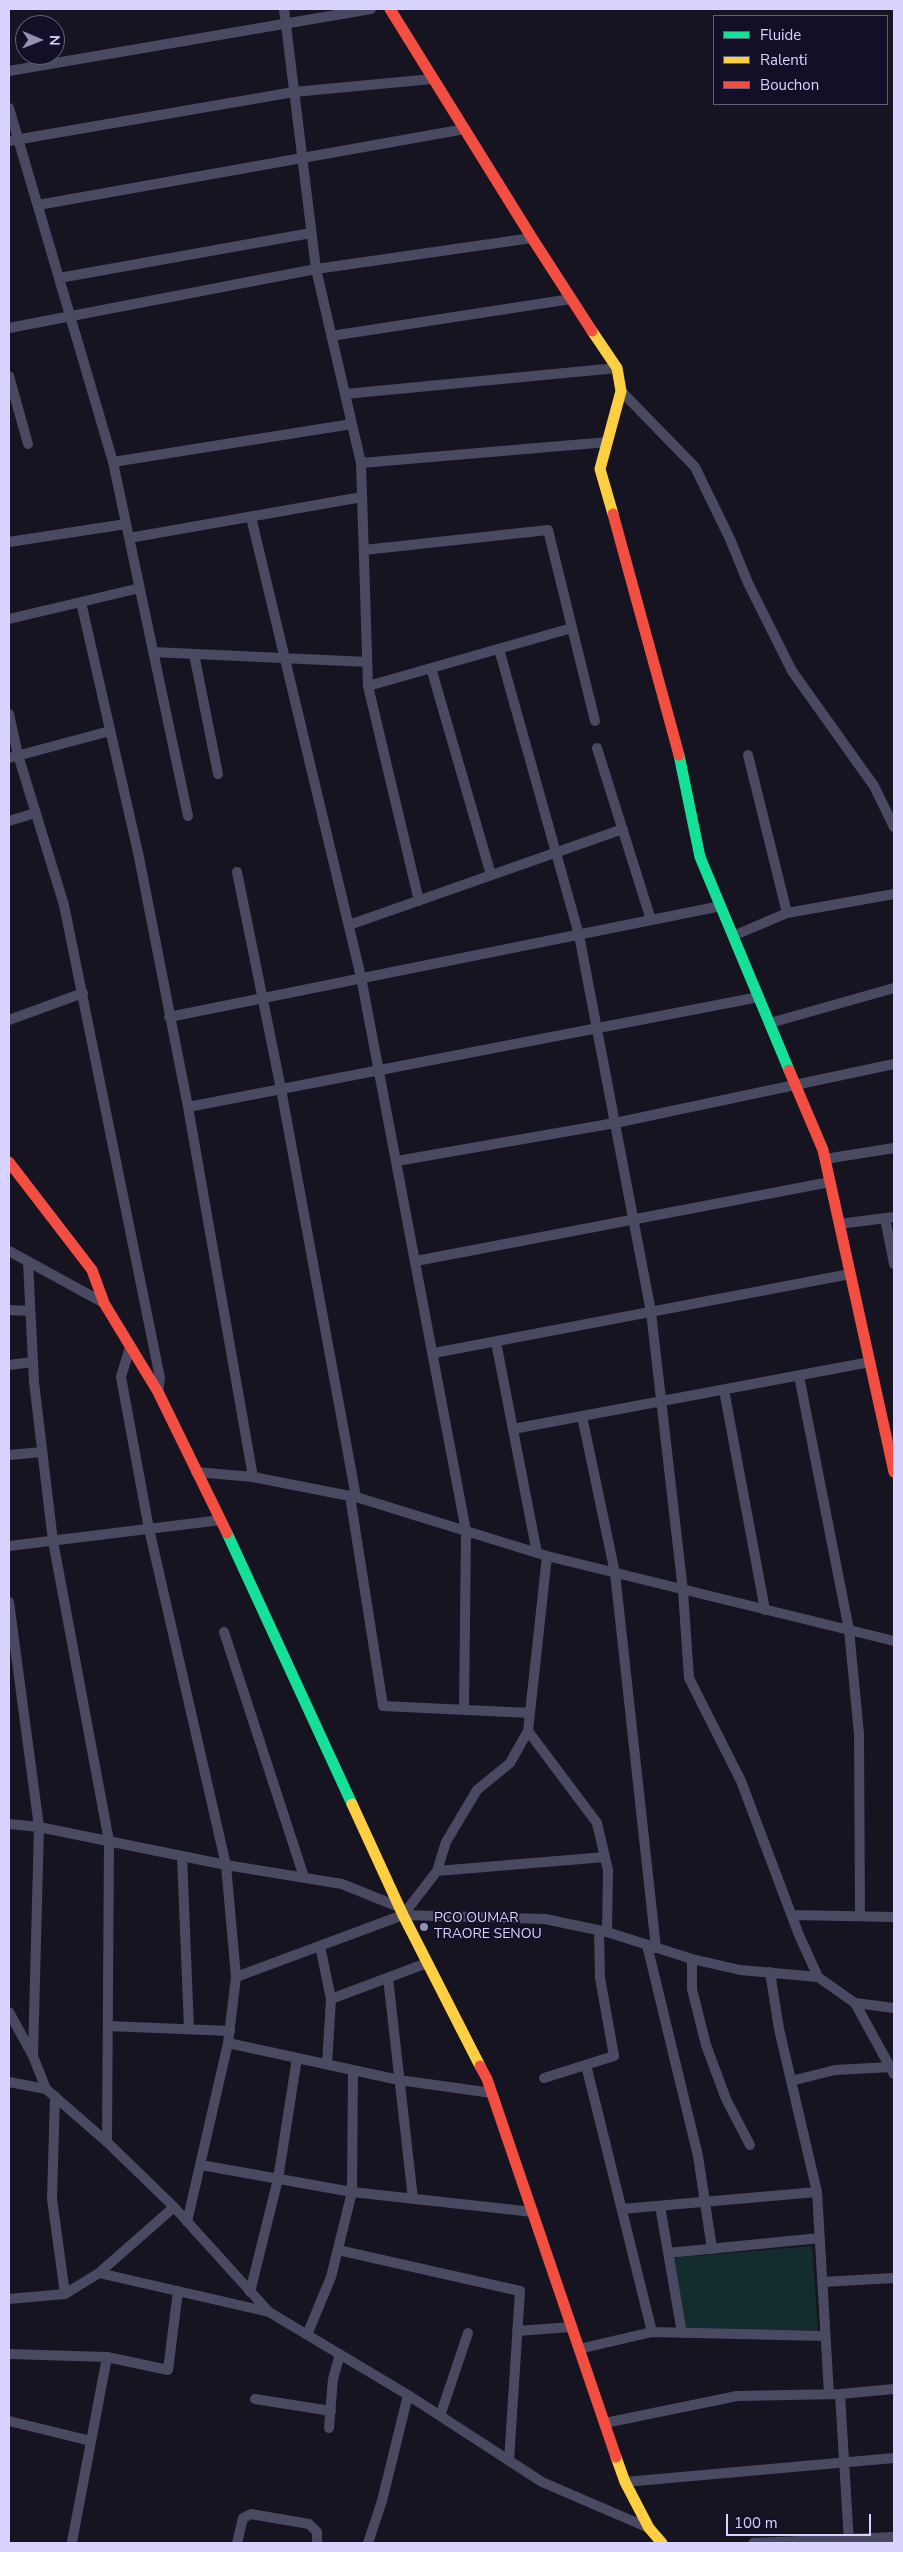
<!DOCTYPE html>
<style>
body{margin:0}
#map{position:relative;width:903px;height:2552px;overflow:hidden;background:#161421;font-family:"Nunito Sans",sans-serif}
canvas{display:block}
.frame{position:absolute;inset:0;border:10px solid #d9d4ff;pointer-events:none}
.legend{position:absolute;left:713px;top:15px;width:175px;height:90px;box-sizing:border-box;background:#130f26;border:1px solid #625e7d;margin:0;padding:6px 9px;list-style:none;font-size:15px;color:#d9d4ff}
.legend li{display:flex;align-items:center;gap:10px;height:25px}
.legend b{width:25px;border:1px solid #625e7d}
.north{position:absolute;left:15px;top:15px;width:50px;height:50px;box-sizing:border-box;background:#130f26;border:1px solid #625e7d;border-radius:50%;rotate:91deg;font-size:14px;font-weight:700;line-height:20px;text-align:center;color:#d9d4ff}
.north::after{content:'';display:block;margin:auto;width:18px;height:22px;background:#9591b1;clip-path:polygon(50% 0,100% 100%,50% 72%,0 100%)}
.scale{position:absolute;left:726px;top:2514px;width:145px;height:22px;box-sizing:border-box;border:2px solid #d9d4ff;border-top:0;padding-left:6px;font-size:15px;line-height:18px;white-space:nowrap;color:#d9d4ff;-webkit-text-stroke:4px #130f26;paint-order:stroke}
</style>
<div id="map">
<canvas width="903" height="2552"></canvas>
<div class="frame"></div>
<ul class="legend">
<li><b style="height:6px;background:#16e098"></b>Fluide</li>
<li><b style="height:6px;background:#ffcf43"></b>Ralenti</li>
<li><b style="height:6px;background:#f24e42"></b>Bouchon</li>
</ul>
<div class="north">N</div>
<div class="scale">100 m</div>
</div>
<script>
const ctx = document.querySelector('canvas').getContext('2d');
ctx.lineJoin = 'round';
function fill(path, color) { ctx.fillStyle = color; ctx.fill(path, 'evenodd'); }
const poly = rows => new Path2D(rows.map(r => 'M' + r).join(''));
function trace(path, color, width, dash) { ctx.strokeStyle = color; ctx.lineWidth = width; ctx.lineCap = dash ? 'butt' : 'round'; ctx.setLineDash(dash || []); ctx.stroke(path); }
function drawText(font, color, halo, rows, align = 'center') {
  ctx.font = font + ' "Nunito Sans",sans-serif'; ctx.lineWidth = 4; ctx.setLineDash([]); ctx.textBaseline = 'middle'; ctx.strokeStyle = halo; ctx.fillStyle = color; for (const [text, x, y, turn = 0] of rows) {
    ctx.save(); ctx.translate(x, y); ctx.rotate((+turn || 0) * Math.PI / 180); ctx.textAlign = isNaN(turn) ? turn : align; if (halo) ctx.strokeText(text, 0, 0); ctx.fillText(text, 0, 0); ctx.restore();
  }
}
fill(poly([
 [812,2246,818,2330,683,2330,672,2258]
]), '#132c2d');
trace(poly([
 [284,9,316,269,361,463,368,686,419,901],
 [9,71,371,9],
 [9,108,113,462,188,816],
 [9,141,294,92,432,79],
 [38,205,465,129],
 [59,278,311,233],
 [9,328,316,269,532,238],
 [331,336,571,299],
 [9,376,28,444],
 [621,391,695,467,730,539,748,583,792,671,874,786,894,827],
 [345,394,617,368],
 [113,462,352,424],
 [361,463,608,442],
 [251,517,361,977,466,1531,464,1710],
 [129,538,362,497],
 [9,542,126,524],
 [364,550,548,530,595,721],
 [81,602,139,857,188,1107,253,1477],
 [9,619,140,588],
 [499,649,579,935,651,1312,683,1591,689,1678,741,1781,799,1935,818,1977],
 [153,652,367,662],
 [194,654,218,774],
 [431,668,491,875],
 [368,686,572,628],
 [9,714,18,755,64,905,160,1378,158,1392],
 [597,748,651,920],
 [748,755,787,913],
 [9,758,110,731],
 [9,821,35,813],
 [237,872,281,1089,356,1497,547,1556],
 [349,925,623,829],
 [733,936,787,913,894,894],
 [169,1017,721,906],
 [9,1020,83,993],
 [770,1023,894,988],
 [188,1107,759,997],
 [825,1159,894,1148],
 [397,1161,615,1123,894,1064],
 [885,1218,894,1264],
 [839,1224,894,1217],
 [9,1251,104,1303],
 [416,1261,830,1182],
 [28,1262,34,1382,53,1541,109,1841,107,2142],
 [9,1310,30,1311],
 [496,1342,537,1553],
 [130,1347,121,1377,149,1529,226,1865,236,1977,228,2043,187,2222],
 [434,1353,850,1274],
 [9,1365,33,1362],
 [799,1376,849,1630,859,1734,860,1916],
 [724,1390,765,1610],
 [582,1416,615,1573,656,1948],
 [513,1429,870,1362],
 [9,1455,42,1452],
 [196,1472,253,1477,355,1497],
 [350,1496,383,1706,530,1713],
 [9,1546,221,1520],
 [9,1602,39,1827,33,2055],
 [224,1632,304,1877],
 [528,1731,597,1823,608,1870,607,1932],
 [9,1824,39,1827,226,1865,342,1884,399,1907],
 [182,1856,189,2029],
 [437,1871,605,1857],
 [403,1915,437,1871,446,1842,477,1790,510,1763,528,1731,547,1556,894,1641],
 [792,1915,894,1917],
 [647,1945,698,2156,712,2249],
 [320,1946,331,1999,327,2064],
 [692,1959,692,1989,706,2045,726,2099,750,2145],
 [770,1972,779,2029,817,2192,829,2394],
 [236,1977,403,1915,545,1919,607,1932,692,1959,740,1970,818,1977,855,2003,894,2074],
 [388,1978,413,2199],
 [331,1999,427,1963],
 [855,2003,894,2008],
 [9,2012,33,2056,46,2089,107,2142,174,2207,269,2312,408,2395,542,2482,649,2528],
 [108,2026,230,2031],
 [228,2043,399,2080,492,2093],
 [586,2065,652,2332],
 [544,2078,614,2056,600,1978,599,1931],
 [791,2081,835,2070,891,2067],
 [9,2082,46,2089],
 [55,2096,52,2199,65,2294],
 [201,2165,352,2192,533,2212],
 [660,2206,682,2333],
 [622,2209,817,2192],
 [338,2250,520,2291,509,2461],
 [668,2253,820,2238],
 [99,2273,269,2312],
 [822,2282,894,2278],
 [250,2292,278,2179,297,2058],
 [9,2299,65,2294,99,2273,174,2207],
 [517,2331,572,2327],
 [307,2335,331,2277,352,2192,353,2070],
 [579,2349,652,2332,825,2336],
 [9,2354,107,2357,168,2370,178,2291],
 [840,2394,849,2543],
 [255,2399,331,2411],
 [440,2416,468,2333],
 [9,2421,91,2441],
 [605,2423,737,2396,840,2394,894,2389],
 [329,2428,333,2379,340,2354],
 [625,2482,894,2458],
 [72,2542,107,2357],
 [237,2543,243,2518,251,2514,309,2524,317,2532,317,2543],
 [368,2543,382,2501,408,2395],
 [753,2543,894,2537]
]), '#4a4962', 10);
trace(poly([
 [679,755,700,857,789,1070],
 [227,1533,352,1804]
]), '#16e098', 11);
trace(poly([
 [592,331,617,368,621,391,600,469,613,514],
 [352,1804,403,1915,480,2066],
 [616,2457,625,2482,649,2528,662,2543]
]), '#ffcf43', 11);
trace(poly([
 [390,9,532,238,592,331],
 [613,514,679,755],
 [789,1070,823,1150,894,1472],
 [9,1162,92,1270,104,1303,158,1392,227,1533],
 [480,2066,487,2079,616,2457]
]), '#f24e42', 11);
for (const [x, y, r, color] of [
 [424,1927,5,"#9591b1"]
]) { const dot = new Path2D(); dot.arc(x, y, r, 0, 2 * Math.PI); ctx.fillStyle = color; ctx.fill(dot); trace(dot, '#130f26', 2); }
drawText('14px', '#d9d4ff', '#130f26', [
 ["PCO OUMAR",434,1919],
 ["TRAORE SENOU",434,1935]
], 'left');
</script>
